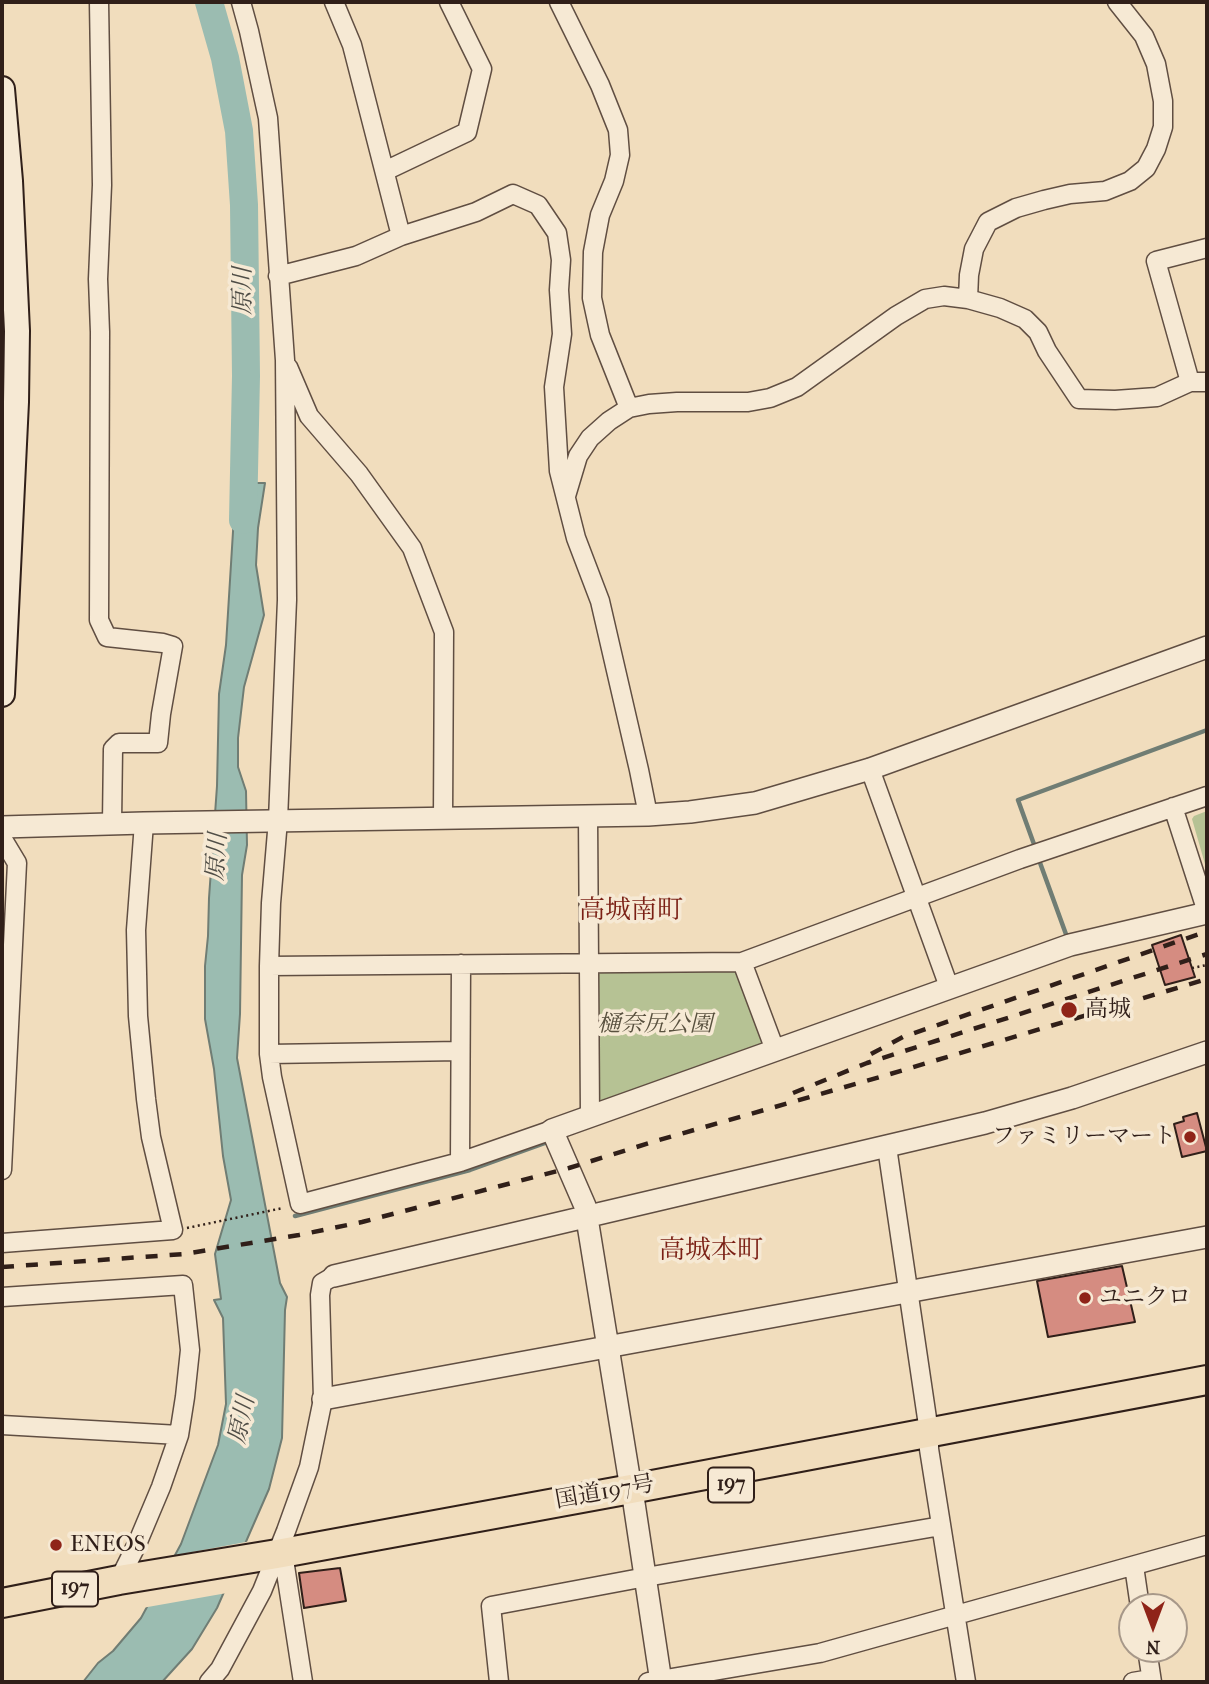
<!DOCTYPE html>
<meta charset="utf-8">
<style>
body{margin:0}
#map{position:relative;width:1209px;height:1684px;overflow:hidden;background:#f1ddbd;font-family:"IM FELL French Canon",serif}
canvas{display:block}
.frame{position:absolute;inset:0;border:4px solid #301f19;pointer-events:none}
.north{position:absolute;left:1118px;top:1593px;width:70px;height:70px;box-sizing:border-box;background:#f6e9d4;border:2px solid #a79889;border-radius:50%;rotate:180deg;font-size:19px;font-weight:700;line-height:28px;text-align:center;color:#301f19}
.north::after{content:'';display:block;margin:auto;width:24px;height:32px;background:#8f2418;clip-path:polygon(50% 0,100% 100%,50% 72%,0 100%)}
</style>
<div id="map">
<canvas width="1209" height="1684"></canvas>
<div class="frame"></div>
<div class="north">N</div>
</div>
<script>
const ctx = document.querySelector('canvas').getContext('2d');
ctx.lineJoin = 'round';
function fill(path, color) { ctx.fillStyle = color; ctx.fill(path, 'evenodd'); }
const poly = rows => new Path2D(rows.map(r => 'M' + r).join(''));
function trace(path, color, width, dash) { ctx.strokeStyle = color; ctx.lineWidth = width; ctx.lineCap = dash ? 'butt' : 'round'; ctx.setLineDash(dash || []); ctx.stroke(path); }
function drawText(font, color, halo, rows, align = 'center') {
  ctx.font = font + ' "IM FELL French Canon","Noto Serif JP",serif'; ctx.lineWidth = 7; ctx.setLineDash([]); ctx.textBaseline = 'middle'; ctx.strokeStyle = halo; ctx.fillStyle = color; for (const [text, x, y, turn = 0] of rows) {
    ctx.save(); ctx.translate(x, y); ctx.rotate((+turn || 0) * Math.PI / 180); ctx.textAlign = isNaN(turn) ? turn : align; if (halo) ctx.strokeText(text, 0, 0); ctx.fillText(text, 0, 0); ctx.restore();
  }
}
fill(poly([
 [1207,811,1207,871,1192,819,1194,816],
 [732,968,739,973,763,1040,760,1047,601,1104,597,1101,597,976,604,970]
]), '#b6c294');
const water = poly([
 [236,483,265,483,258,528,256,565,264,615,244,687,238,738,238,767,246,791,247,845,242,875,240,1014,237,1058,280,1283,287,1297,285,1310,282,1438,269,1489,217,1608,192,1649,162,1682,83,1682,98,1663,113,1651,141,1618,181,1544,218,1445,226,1404,223,1318,214,1300,221,1299,215,1254,231,1200,223,1156,214,1069,205,1019,205,966,208,936,209,898,217,786,219,694,226,645,236,483]
]);
fill(water, '#9bbcb1');
trace(water, '#707d74', 2);
fill(poly([
 [251,1541,227,1593,142,1608,171,1556]
]), '#f1ddbd');
trace(poly([
 [1035,847,1018,800,1207,730],
 [1039,860,1067,937],
 [295,1216,470,1170,545,1143]
]), '#707d74', 4.5);
trace(poly([
 [209,2,225,58,239,131,244,205,246,376,243,520]
]), '#9bbcb1', 28);
const building = poly([
 [1181,935,1195,977,1165,985,1152,945,1181,935],
 [1197,1113,1207,1151,1182,1157,1174,1124,1184,1121,1183,1117,1197,1113],
 [1122,1266,1135,1322,1048,1337,1037,1281,1122,1266],
 [340,1568,346,1601,304,1608,299,1573,340,1568]
]);
fill(building, '#d58c81');
trace(building, '#301f19', 2);
const minor = poly([
 [99,2,102,185,98,279,100,332,99,620,107,637,163,643,173,646,161,714,158,743,119,743,113,749,112,823],
 [241,2,249,31,268,118,285,360,287,600,278,820,271,903,269,966,269,1054,272,1077,300,1204,460,1162,552,1130],
 [334,2,352,45,401,236],
 [559,2,600,85,618,130,620,155,614,181,600,215,593,252,592,298,600,335,629,408],
 [385,171,467,132,482,69,449,2],
 [278,276,356,256,401,236,476,212,513,194,538,205,557,233,561,260,559,290,562,334,554,387,559,471,576,538,600,601,639,770,648,815],
 [968,299,969,275,974,249,988,222,1016,208,1044,200,1070,194,1105,191,1130,181,1146,168,1156,149,1163,127,1163,101,1156,64,1144,36,1117,2],
 [288,367,309,416,359,474,412,548,444,632,443,818],
 [1190,382,1156,261,1207,248],
 [566,496,578,456,590,438,609,421,629,408,649,404,677,402,748,402,770,398,797,387,896,316,925,299,944,296,968,299,1000,308,1025,319,1038,332,1047,351,1079,399,1115,400,1157,397,1190,382,1207,382],
 [870,769,949,987],
 [1173,807,1207,912],
 [588,816,590,1116],
 [2,838,17,863,2,1170],
 [742,962,775,1050],
 [269,966,742,962,1020,859,1207,796],
 [269,1054,460,1051],
 [887,1147,929,1432,929,1449,966,1682],
 [460,1162,461,964],
 [2,1243,173,1230,151,1137,146,1099,138,1016,136,930,144,823],
 [2,1297,183,1285,190,1350,185,1397,179,1435,161,1487,137,1544,119,1580],
 [2,1425,179,1435],
 [285,1566,303,1682],
 [1134,1566,1140,1607],
 [1147,1649,1152,1682],
 [209,1682,220,1669,262,1591,286,1531,309,1467,323,1399,320,1295,322,1283,334,1276],
 [499,1682,491,1606,646,1577,941,1526],
 [648,1682,820,1653,1207,1545],
 [1133,1682,1151,1679]
]);
const tertiary = poly([
 [2,827,144,823,648,815,690,812,755,803,870,769,1207,647],
 [334,1276,985,1123,1072,1098,1207,1052],
 [323,1399,1207,1237],
 [661,1682,634,1503,631,1489,585,1206,552,1130,1070,945,1207,913]
]);
const secondary = poly([
 [2,89,10,181,17,331,16,402,2,694]
]);
const trunk = poly([
 [2,1603,119,1580,277,1554,631,1489,1207,1380]
]);
trace(minor, '#604e42', 21);
trace(tertiary, '#604e42', 24);
trace(secondary, '#301f19', 28);
trace(trunk, '#301f19', 32);
trace(poly([
 [1192,968,1207,965],
 [187,1228,283,1208]
]), '#301f19', 2.5, [2, 3.5]);
trace(minor, '#f6e9d4', 18);
trace(tertiary, '#f6e9d4', 21);
trace(secondary, '#f6e9d4', 24);
trace(trunk, '#f1ddbd', 28);
trace(poly([
 [871,1054,903,1037,1205,932],
 [793,1093,867,1063,1207,954],
 [2,1267,184,1254,299,1235,362,1222,569,1168,659,1140,887,1075,1207,979]
]), '#301f19', 4.5, [12, 12]);
for (const [x, y, r, color] of [
 [1069,1010,9,"#8f2418"],
 [1190,1137,7,"#8f2418"],
 [1085,1298,7,"#8f2418"],
 [56,1545,7,"#8f2418"]
]) { const dot = new Path2D(); dot.arc(x, y, r, 0, 2 * Math.PI); ctx.fillStyle = color; ctx.fill(dot); trace(dot, '#f6e9d4', 2.5); }
for (const [x, y, w] of [
 [731,1485,46],
 [75,1589,46]
]) { const box = new Path2D(); box.roundRect(x - w / 2, y - 17.5, w, 35, 5); ctx.fillStyle = '#f6e9d4'; ctx.fill(box); trace(box, '#301f19', 2); }
drawText('bold 21px', '#301f19', null, [
 ["197",731,1485],
 ["197",75,1589]
]);
drawText('23px', '#301f19', '#f6e9d4', [
 ["高城",1085,1010],
 ["ファミリーマート",1176,1137,"right"],
 ["ユニクロ",1099,1298],
 ["ENEOS",70,1545]
], 'left');
drawText('italic 23px', '#58503e', '#f6e9d4', [
 ["樋奈尻公園",655,1025]
]);
drawText('23px', '#301f19', '#f6e9d4', [
 ["国道197号",605,1493,-10]
]);
drawText('italic 24px', '#504e47', '#f6e9d4', [
 ["原川",244,291,-90],
 ["原川",218,857,-86],
 ["原川",243,1420,-78]
]);
drawText('26px', '#7a1f14', '#f6e9d4', [
 ["高城南町",631,912],
 ["高城本町",711,1252]
]);
</script>
